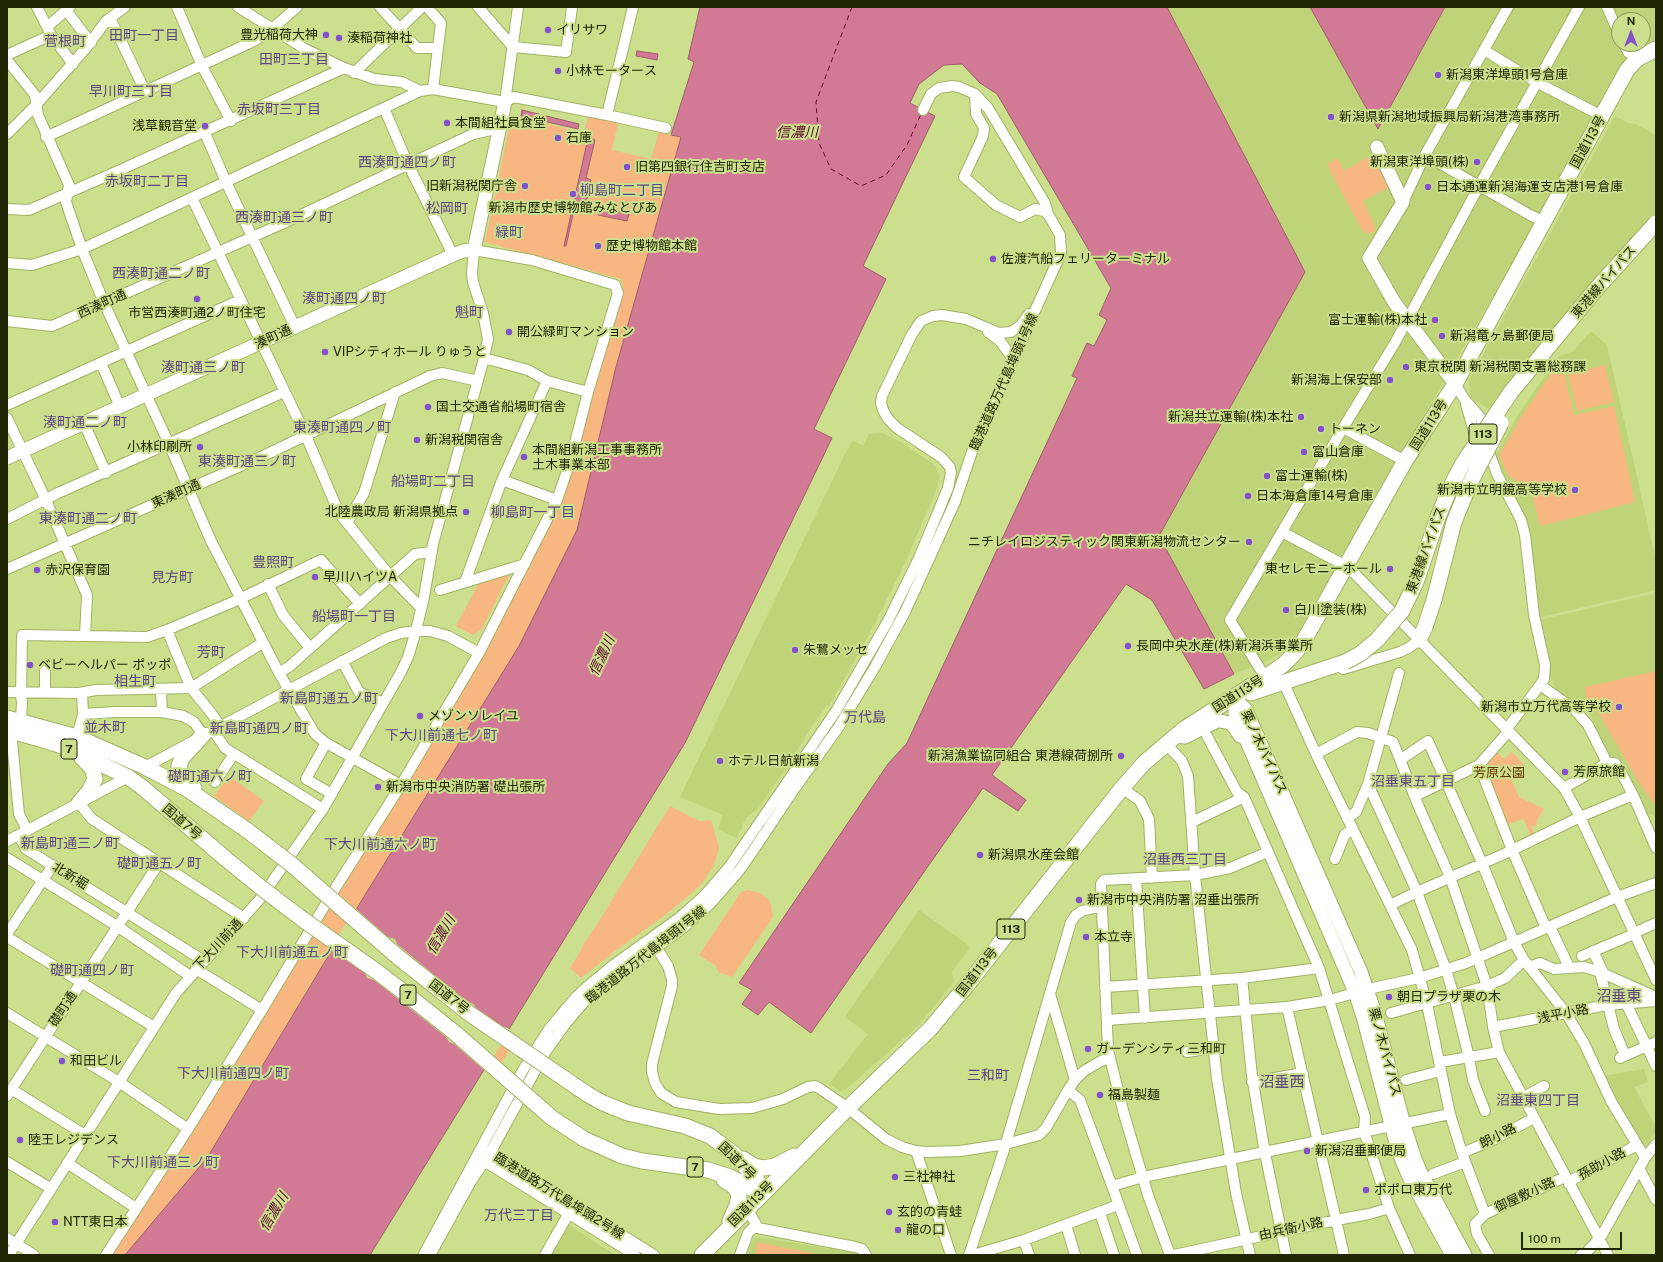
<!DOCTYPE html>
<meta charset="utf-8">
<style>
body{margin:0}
#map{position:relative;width:1663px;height:1262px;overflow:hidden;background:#ccdf8d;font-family:"Public Sans",sans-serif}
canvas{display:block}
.frame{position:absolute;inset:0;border:8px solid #202604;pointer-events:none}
.north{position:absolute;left:1611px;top:12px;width:40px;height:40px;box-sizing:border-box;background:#ccdf8d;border:1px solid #879556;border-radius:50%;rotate:0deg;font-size:11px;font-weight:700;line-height:16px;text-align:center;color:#202604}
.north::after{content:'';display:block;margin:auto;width:14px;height:18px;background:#8352ca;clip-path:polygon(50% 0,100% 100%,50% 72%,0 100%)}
.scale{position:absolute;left:1521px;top:1232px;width:101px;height:18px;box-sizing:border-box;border:2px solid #202604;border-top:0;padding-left:5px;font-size:12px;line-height:14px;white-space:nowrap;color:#202604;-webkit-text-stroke:3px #ccdf8d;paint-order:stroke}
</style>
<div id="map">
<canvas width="1663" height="1262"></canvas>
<div class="frame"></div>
<div class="north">N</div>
<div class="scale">100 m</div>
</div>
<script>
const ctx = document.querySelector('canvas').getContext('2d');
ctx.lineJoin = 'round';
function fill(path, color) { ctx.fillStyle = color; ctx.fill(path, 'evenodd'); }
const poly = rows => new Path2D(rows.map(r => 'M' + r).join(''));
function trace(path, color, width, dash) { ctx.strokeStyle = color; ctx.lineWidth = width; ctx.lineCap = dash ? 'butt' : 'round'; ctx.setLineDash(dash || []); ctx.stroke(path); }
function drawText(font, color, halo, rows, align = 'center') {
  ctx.font = font + ' "Public Sans","Noto Sans JP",sans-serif'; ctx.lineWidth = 4; ctx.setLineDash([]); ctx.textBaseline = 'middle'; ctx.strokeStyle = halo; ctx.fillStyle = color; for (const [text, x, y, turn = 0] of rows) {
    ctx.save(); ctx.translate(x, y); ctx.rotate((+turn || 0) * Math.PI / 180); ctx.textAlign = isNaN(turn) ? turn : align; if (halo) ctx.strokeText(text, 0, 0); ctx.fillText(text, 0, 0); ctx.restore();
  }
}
fill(poly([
 [1167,7,1310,7,1378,129,1445,7,1656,7,1656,44,1623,62,1541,214,1289,649,1265,662,1234,674,1159,536,1305,272],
 [1619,20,1643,20,1643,44,1619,44],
 [1615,116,1628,123,1636,124,1656,135,1656,215,1492,411,1470,397,1469,380],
 [1591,331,1607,345,1656,561,1656,590,1538,618,1529,534,1494,458,1518,415,1559,356,1572,352],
 [882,433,901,442,932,463,937,468,939,476,938,486,905,563,869,635,830,704,826,707,813,725,788,765,758,809,748,816,742,825,742,829,736,838,718,829,723,815,680,797,844,456,853,440,863,446,869,434],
 [1656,593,1656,818,1652,814,1644,815,1616,760,1611,758,1589,713,1555,688,1548,672,1539,620],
 [919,910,967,944,969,949,952,972,954,982,918,1026,845,1090,840,1091,829,1084,868,1034,845,1017],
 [1644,1069,1648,1082,1634,1087,1656,1127,1656,1132,1642,1150,1603,1076],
 [569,1225,615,1255,550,1255],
 [759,1237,861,1254,861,1255,748,1255,753,1239]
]), '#bfd379');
fill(poly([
 [512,115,584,133,588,117,618,123,612,150,651,159,659,132,681,137,616,367,577,530,519,646,365,895,511,1047,500,1066,338,939,207,1158,125,1255,109,1255,272,1000,405,787,483,656,561,502,623,288,621,279,485,242],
 [1371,155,1389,187,1363,201,1375,226,1375,231,1368,234,1362,230,1327,165,1337,158,1344,171],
 [1561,359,1574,415,1614,406,1635,502,1540,526,1531,491,1508,475,1499,456,1521,417],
 [1605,365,1614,402,1577,411,1568,374],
 [512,569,482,629,473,635,456,626,482,577],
 [1656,671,1656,806,1641,786,1598,712,1586,699,1585,687],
 [1496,751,1504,759,1512,752,1526,767,1512,781,1519,797,1544,809,1536,822,1537,825,1531,827,1534,833,1531,835,1523,819,1506,825,1484,765],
 [229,776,264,801,249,821,214,796],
 [670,806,699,821,711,820,719,848,713,867,703,882,694,891,664,916,615,951,581,978,570,968,580,952,584,943,596,926],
 [748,890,760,893,769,900,771,905,773,917,732,977,720,973,717,970,716,966,699,955,741,892],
 [757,1242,816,1254,815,1255,755,1255]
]), '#f8b681');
const water = poly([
 [700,7,1167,7,1305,272,1159,536,1234,674,1204,689,1152,600,1126,584,992,775,1026,800,1018,811,983,788,811,1033,769,1002,758,1015,742,1004,752,990,739,983,888,764,907,743,1077,378,1072,376,1087,343,1094,346,1107,320,1099,315,1111,288,997,94,980,83,962,64,944,65,919,84,910,103,935,116,863,266,886,279,814,429,832,438,685,743,370,1255,125,1255,207,1158,365,895,519,646,577,530,616,367,681,137,671,135,694,62,688,59,700,7],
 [1310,7,1445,7,1378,129,1310,7],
 [637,51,658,54,657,60,636,56,637,51],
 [522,110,579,124,578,129,521,116,522,110],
 [588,138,595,140,586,178,591,180,584,212,574,210,566,246,564,246,588,138],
 [600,208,629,214,627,221,598,215,600,208]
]);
fill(water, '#d27996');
trace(water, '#9d606a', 1);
fill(poly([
 [355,908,388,937,395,939,397,944,467,1002,474,1004,476,1009,503,1028,506,1027,510,1030,485,1071,454,1044,449,1042,446,1037,374,980,367,978,365,973,330,949]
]), '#ccdf8d');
trace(poly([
 [852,7,816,102,819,143,831,169,861,186,886,175,907,145,921,114]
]), '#5a072e', 1, [5, 4]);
const minor = poly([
 [37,7,51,35,73,64],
 [177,7,202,66,231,121],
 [238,7,305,49,344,68,374,79,402,82,420,91],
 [380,7,417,48,438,48],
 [427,7,441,23,433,89],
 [478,7,513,47,566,52,572,7],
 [1607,7,1619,34],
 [66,10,91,43],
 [110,18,145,91],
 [47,27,70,7],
 [1624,44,1628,52,1637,59],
 [1484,50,1538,83,1602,116],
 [7,55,51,35],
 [7,60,35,95,38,115,69,185,66,202,82,249,104,303,169,444,211,541,279,673,315,734,326,743,401,785],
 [354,73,422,7],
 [975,94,976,114,984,128,983,136,964,177,996,205,1020,217,1035,209,1044,211,1048,214],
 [505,102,518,7],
 [384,108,408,164,453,255],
 [607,115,666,128],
 [205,133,226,182,295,327],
 [7,134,36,105,86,48,106,21,125,7],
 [46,137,254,41,273,28,297,7],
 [1425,155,1530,215,1543,221],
 [192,198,306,436,339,513,390,576,421,608],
 [1403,202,1425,155,1508,7],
 [7,209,29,210,118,171,344,68],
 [7,263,32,265,82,249,420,91,433,89,505,102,514,97,607,115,633,7],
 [7,321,52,326,286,222,473,134,500,128],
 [988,332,1000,341,1013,359],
 [484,358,528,370,547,381,588,392],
 [101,363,120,407],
 [1455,384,1465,400,1481,418,1485,441,1497,474,1521,520,1525,535,1534,615,1545,665,1544,679,1540,685,1506,730],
 [1466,404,1478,446],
 [7,405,240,300],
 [7,418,46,500,87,595,85,636],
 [84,423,106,473],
 [1343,428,1405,461],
 [502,480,557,500],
 [7,519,58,493,284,392],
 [347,523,364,493,395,392],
 [1282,532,1346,566,1354,573,1564,788,1580,817,1656,980],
 [7,569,263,456,430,376,442,373,478,381],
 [465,582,502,480,547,381],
 [268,584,283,615,310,648],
 [440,590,525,564],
 [167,630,191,688,212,714,220,726],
 [342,661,359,692,383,703],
 [1343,669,1400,652,1410,647,1419,640],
 [279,673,290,666,415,554,432,552],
 [1265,677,1230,620,1343,428,1396,341,1479,186,1579,7],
 [1540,685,1574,709,1588,725,1607,763],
 [1286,688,1316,754,1412,950,1427,1004,1450,1114,1462,1153,1485,1214],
 [161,690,162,712],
 [7,692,79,693,96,690,191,688,262,643],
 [45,692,45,671],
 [82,693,83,714],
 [21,720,22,702,21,696,22,635,147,637,167,630,233,602,321,560,360,604],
 [213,730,225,748,323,809],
 [11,731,19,814,27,830],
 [1207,736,1237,792,1244,797,1319,968,1365,1117,1364,1131,1389,1208,1410,1255],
 [77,737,83,714,116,712,162,712,183,716,194,722,203,735],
 [326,743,306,779,332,794],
 [1166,744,1182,761,1188,776,1195,875,1217,1079,1236,1193,1250,1255],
 [1316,754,1357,732,1368,733,1393,742,1418,805,1450,877,1487,986,1493,1027,1499,1052,1608,1255],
 [1400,760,1428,741,1482,863,1514,942,1524,960,1566,1013,1584,1043,1611,1101,1645,1158],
 [1479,765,1512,850,1546,928],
 [145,767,386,638,401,633,416,631,430,631,448,636,479,653],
 [215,782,234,754],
 [1368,784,1417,892,1446,970,1454,996,1469,1058,1473,1080,1485,1111],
 [1122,788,1140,801,1149,819,1152,878],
 [1564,788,1607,763,1615,763,1622,774,1633,795,1656,848],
 [1415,796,1479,765,1508,732],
 [79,803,92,819,244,918],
 [1347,818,1356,812,1368,784,1399,673],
 [1192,822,1244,797],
 [19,835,26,849,204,961],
 [7,841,128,777],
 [7,858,117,926,190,976],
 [1335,859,1345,834,1353,830],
 [1136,878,1145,1018],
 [1390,905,1417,892,1504,854,1580,817,1633,795],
 [1550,927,1569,967],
 [1634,933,1656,923],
 [7,934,53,865],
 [7,937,154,1027],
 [653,942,668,966,672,980,672,986,652,1064,652,1072,655,1083,661,1093,676,1102,719,1109,752,1108,783,1099,808,1087,815,1086,819,1088,848,1108,886,1139,902,1147,916,1151,927,1152,960,1151,1006,1144,1039,1135,1046,1128,1068,1090,1075,1080,1084,1071,1101,1061,1110,1058],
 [1593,951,1604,974],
 [1582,956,1634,934],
 [1529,967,1540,963,1554,969,1584,967,1600,972,1656,997],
 [196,969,262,1010],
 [1600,972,1614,1029,1625,1055],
 [1242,978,1252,1076,1265,1153,1286,1255],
 [1105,987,1242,978,1319,968],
 [1050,994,1075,1080],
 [1626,1003,1656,1066],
 [1287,1007,1344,1255],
 [7,1013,119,1082,188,1129],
 [1391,1013,1487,986,1505,978,1524,960],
 [1107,1020,1287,1007,1330,1000,1368,989,1419,978,1466,963,1617,897,1656,883],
 [1493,1027,1607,1005,1656,1001],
 [1187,1052,1214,1048],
 [1620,1058,1656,1042],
 [1440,1062,1499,1052],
 [1406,1080,1440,1071],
 [1252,1082,1303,1073],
 [11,1089,85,1135],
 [1068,1090,1080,1100,1112,1186],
 [7,1096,159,863],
 [1524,1097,1544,1086],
 [916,1151,951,1255],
 [485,1152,490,1153,505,1162,654,1255],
 [1462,1153,1491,1141,1534,1118],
 [481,1155,484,1161,635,1255],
 [7,1162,50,1188],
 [67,1163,136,1208],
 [1639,1168,1656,1200],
 [1433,1174,1465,1162],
 [1569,1184,1570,1181,1637,1145],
 [747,1208,758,1228],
 [1100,1213,1114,1255],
 [1066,1225,1075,1255],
 [7,1238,34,1255],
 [1024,1240,1029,1255],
 [424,1254,523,1070,549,1029,576,997,588,986,612,966,679,918,704,896,729,867,836,711,888,621,919,558,948,488,951,473,950,467,941,457,897,428,888,419,883,410,881,403,882,396,912,334,921,321,933,316,942,315,966,319,999,333,1011,332,1021,325,1029,314],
 [9,1255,176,993,260,899,323,809,401,672,408,657,416,631,424,597,433,544,484,358,488,339,483,313,473,282,472,273,474,250,532,260,615,285,618,293,588,392,571,459,557,500,479,653,401,785,336,887,262,1010,188,1129,106,1255],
 [430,1255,470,1183,490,1153,546,1051,566,1023,584,1002,602,987,683,928,710,904,739,871,757,845,795,788,838,728,875,667,905,612,955,502,974,446,1061,253,1060,235,1048,214,1045,203,988,108,975,94,959,87,952,86,939,88,931,94,923,110],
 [545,1255,569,1213],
 [740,1255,748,1233,753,1228,758,1228,855,1247,862,1249,866,1255],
 [969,1255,1004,1150,1071,922,1076,915,1082,911,1102,906],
 [973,1255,1024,1240,1118,1205],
 [1137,1255,1112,1186,1143,1177,1450,1114],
 [1170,1255,1148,1195,1124,1114,1108,1050,1101,884,1104,880,1195,875,1230,868,1268,852],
 [1174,1255,1336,1220,1369,1214,1389,1208],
 [1489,1255,1477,1234,1475,1224,1485,1214,1565,1177],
 [1581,1255,1587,1252,1602,1235,1645,1158,1656,1144]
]);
const major = poly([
 [1377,147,1403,202,1369,258,1394,302,1455,384],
 [7,458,453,255,463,251,474,250,505,102],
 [1235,698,1246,710,1361,972,1375,1013,1404,1125,1415,1159,1420,1171,1465,1255],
 [1235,698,1235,714,1355,992,1364,1020,1398,1151,1409,1177,1452,1255],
 [1175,736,1185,737,1217,721,1220,721,1230,723,1235,728,1240,736]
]);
const highway = poly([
 [1419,640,1425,627],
 [1251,693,1345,662],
 [7,718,77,737,145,767,187,789,248,831],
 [7,730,40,739,66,747,128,777,142,787,226,859],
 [194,788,181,776,179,766,182,758,203,735],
 [79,803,89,791,95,779,92,768,82,758],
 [603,1103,628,1113,685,1126,710,1136,734,1154,757,1180,764,1192],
 [584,1139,622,1156,642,1161,708,1170,730,1177,751,1188,764,1192],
 [743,1159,754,1166,764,1168,775,1166,794,1156],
 [724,1180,736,1188,739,1196,737,1205,730,1221],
 [702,1255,848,1108,930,1029,967,985,1122,788,1144,763,1184,729,1265,677,1283,665,1295,653,1302,644,1405,461,1455,384,1627,70,1637,59,1656,49]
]);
trace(minor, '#a1b262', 12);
trace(major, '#a1b262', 15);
trace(highway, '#a1b262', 17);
trace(minor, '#fff', 10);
trace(major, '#fff', 13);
trace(highway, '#fff', 15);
const highwayBridge = poly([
 [1425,627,1434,600,1454,522,1470,483,1501,423],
 [1345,662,1360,654,1377,640,1402,611,1416,582,1438,517,1450,488,1462,465,1511,392,1597,288,1656,223],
 [248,831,291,864,398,957,470,1014,587,1094,603,1103],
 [226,859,264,890,305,921,376,971,410,997,455,1033,552,1118,584,1139]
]);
trace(highwayBridge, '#a1b262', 17, []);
trace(highwayBridge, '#fff', 15);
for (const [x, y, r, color] of [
 [548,30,4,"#8352ca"],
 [326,35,4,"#8352ca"],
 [339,38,4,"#8352ca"],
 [558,71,4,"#8352ca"],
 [1438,75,4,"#8352ca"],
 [1331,117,4,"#8352ca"],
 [447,123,4,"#8352ca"],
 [205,126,4,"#8352ca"],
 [558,138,4,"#8352ca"],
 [1477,162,4,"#8352ca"],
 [627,167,4,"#8352ca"],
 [525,186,4,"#8352ca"],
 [1428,187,4,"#8352ca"],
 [573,194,4,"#8352ca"],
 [598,246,4,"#8352ca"],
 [993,259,4,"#8352ca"],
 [197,299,4,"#8352ca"],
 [1435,320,4,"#8352ca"],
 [509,332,4,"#8352ca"],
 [1442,336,4,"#8352ca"],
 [325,352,4,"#8352ca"],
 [1406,367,4,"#8352ca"],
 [1390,380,4,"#8352ca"],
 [428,407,4,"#8352ca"],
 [1301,417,4,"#8352ca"],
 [1321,429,4,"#8352ca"],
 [417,440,4,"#8352ca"],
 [200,447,4,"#8352ca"],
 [1304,452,4,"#8352ca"],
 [524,457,4,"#8352ca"],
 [1267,476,4,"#8352ca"],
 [1575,490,4,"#8352ca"],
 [1248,496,4,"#8352ca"],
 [466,512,4,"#8352ca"],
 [1249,542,4,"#8352ca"],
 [1390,569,4,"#8352ca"],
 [37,570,4,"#8352ca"],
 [315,577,4,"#8352ca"],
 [1286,610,4,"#8352ca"],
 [1128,646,4,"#8352ca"],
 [795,650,4,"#8352ca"],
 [30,665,4,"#8352ca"],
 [1619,707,4,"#8352ca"],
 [420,716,4,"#8352ca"],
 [1121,756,4,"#8352ca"],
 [720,761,4,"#8352ca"],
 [1565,772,4,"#8352ca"],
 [378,787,4,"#8352ca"],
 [980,855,4,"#8352ca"],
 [1079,900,4,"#8352ca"],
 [1086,937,4,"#8352ca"],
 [1389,997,4,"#8352ca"],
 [1088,1049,4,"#8352ca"],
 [62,1061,4,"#8352ca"],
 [1100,1095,4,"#8352ca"],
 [20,1140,4,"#8352ca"],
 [1307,1151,4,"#8352ca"],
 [895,1177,4,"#8352ca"],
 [1366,1190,4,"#8352ca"],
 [889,1212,4,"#8352ca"],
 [55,1222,4,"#8352ca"],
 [898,1230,4,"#8352ca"]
]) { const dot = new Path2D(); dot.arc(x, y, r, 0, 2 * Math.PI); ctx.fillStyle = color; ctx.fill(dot); trace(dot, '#ccdf8d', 1.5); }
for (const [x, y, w] of [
 [1483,434,28],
 [69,749,16],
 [1011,929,28],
 [408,995,16],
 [695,1167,16]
]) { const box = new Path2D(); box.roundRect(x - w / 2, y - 10, w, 20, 3); ctx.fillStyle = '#ccdf8d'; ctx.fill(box); trace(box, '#202604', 1); }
drawText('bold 12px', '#202604', null, [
 ["113",1483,434],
 ["7",69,749],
 ["113",1011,929],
 ["7",408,995],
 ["7",695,1167]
]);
drawText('13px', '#202604', '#ccdf8d', [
 ["イリサワ",556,30],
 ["豊光稲荷大神",318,35,"right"],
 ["湊稲荷神社",347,38],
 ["小林モータース",566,71],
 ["新潟東洋埠頭1号倉庫",1446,75],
 ["新潟県新潟地域振興局新潟港湾事務所",1339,117],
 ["本間組社員食堂",455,123],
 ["浅草観音堂",197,126,"right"],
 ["石庫",566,138],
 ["新潟東洋埠頭(株)",1469,162,"right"],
 ["旧第四銀行住吉町支店",635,167],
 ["旧新潟税関庁舎",517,186,"right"],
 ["日本通運新潟海運支店港1号倉庫",1436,187],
 ["新潟市歴史博物館みなとぴあ",573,208,"center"],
 ["歴史博物館本館",606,246],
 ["佐渡汽船フェリーターミナル",1001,259],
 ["市営西湊町通2ノ町住宅",197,313,"center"],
 ["富士運輸(株)本社",1427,320,"right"],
 ["開公緑町マンション",517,332],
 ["新潟竜ヶ島郵便局",1450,336],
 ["VIPシティホール りゅうと",333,352],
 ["東京税関 新潟税関支署総務課",1414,367],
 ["新潟海上保安部",1382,380,"right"],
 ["国土交通省船場町宿舎",436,407],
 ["新潟共立運輸(株)本社",1293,417,"right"],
 ["トーネン",1329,429],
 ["新潟税関宿舎",425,440],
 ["小林印刷所",192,447,"right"],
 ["本間組新潟工事事務所",532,450],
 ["土木事業本部",532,465],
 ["富山倉庫",1312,452],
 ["富士運輸(株)",1275,476],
 ["新潟市立明鏡高等学校",1567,490,"right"],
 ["日本海倉庫14号倉庫",1256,496],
 ["北陸農政局 新潟県拠点",458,512,"right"],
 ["ニチレイロジスティック関東新潟物流センター",1241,542,"right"],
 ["東セレモニーホール",1382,569,"right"],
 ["赤沢保育園",45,570],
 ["早川ハイツA",323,577],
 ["白川塗装(株)",1294,610],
 ["長岡中央水産(株)新潟浜事業所",1136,646],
 ["朱鷺メッセ",803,650],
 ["ベビーヘルパー ポッポ",38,665],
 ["新潟市立万代高等学校",1611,707,"right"],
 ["メゾンソレイユ",428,716],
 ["新潟漁業協同組合 東港線荷捌所",1113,756,"right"],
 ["ホテル日航新潟",728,761],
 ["芳原旅館",1573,772],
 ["新潟市中央消防署 礎出張所",386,787],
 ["新潟県水産会館",988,855],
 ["新潟市中央消防署 沼垂出張所",1087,900],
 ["本立寺",1094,937],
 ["朝日プラザ栗の木",1397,997],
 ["ガーデンシティ三和町",1096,1049],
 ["和田ビル",70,1061],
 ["福島製麺",1108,1095],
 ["陸王レジデンス",28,1140],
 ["新潟沼垂郵便局",1315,1151],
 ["三社神社",903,1177],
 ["ポポロ東万代",1374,1190],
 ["玄的の青蛙",897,1212],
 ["NTT東日本",63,1222],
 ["龍の口",906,1230]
], 'left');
drawText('13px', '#202604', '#ccdf8d', [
 ["国道113号",1588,142,-61],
 ["東港線バイパス",1604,282,-49],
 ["西湊町通",102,304,-24],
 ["湊町通",273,337,-25],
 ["臨港道路万代島埠頭1号線",1004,382,-66],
 ["国道113号",1429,425,-58],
 ["東湊町通",176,494,-24],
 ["東港線バイパス",1426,550,-70],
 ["国道113号",1238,694,-32],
 ["栗ノ木バイパス",1264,752,65],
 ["国道7号",182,822,41],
 ["北新堀",70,876,32],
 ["下大川前通",218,945,-47],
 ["臨港道路万代島埠頭1号線",646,955,-38],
 ["国道113号",977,972,-52],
 ["国道7号",449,997,38],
 ["礎町通",63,1009,-57],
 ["浅平小路",1563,1014,-11],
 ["栗ノ木バイパス",1385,1052,75],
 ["朗小路",1498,1136,-26],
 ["国道7号",737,1161,45],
 ["孫助小路",1602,1164,-29],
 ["御屋敷小路",1525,1195,-25],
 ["臨港道路万代島埠頭2号線",559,1196,32],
 ["国道113号",751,1204,-45],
 ["由兵衛小路",1291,1229,-12]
]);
drawText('13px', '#623401', '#ccdf8d', [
 ["芳原公園",1499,773]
]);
drawText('14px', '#5c4583', '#ccdf8d', [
 ["田町一丁目",144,36],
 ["菅根町",65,42],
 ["田町三丁目",294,60],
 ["早川町三丁目",131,92],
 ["赤坂町三丁目",279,110],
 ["西湊町通四ノ町",407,163],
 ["赤坂町二丁目",147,182],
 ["柳島町二丁目",622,191],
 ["松岡町",447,209],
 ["西湊町通三ノ町",284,218],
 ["緑町",509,233],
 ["西湊町通二ノ町",161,274],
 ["湊町通四ノ町",344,299],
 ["魁町",469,313],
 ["湊町通三ノ町",203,368],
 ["湊町通二ノ町",85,423],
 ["東湊町通四ノ町",342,428],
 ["東湊町通三ノ町",247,462],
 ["船場町二丁目",433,482],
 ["柳島町一丁目",533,513],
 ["東湊町通二ノ町",88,519],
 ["豊照町",273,563],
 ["見方町",172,578],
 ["船場町一丁目",354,617],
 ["芳町",211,653],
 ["相生町",135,682],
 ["新島町通五ノ町",329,699],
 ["万代島",865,718],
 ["並木町",105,728],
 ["新島町通四ノ町",259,729],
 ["下大川前通七ノ町",441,736],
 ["礎町通六ノ町",210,777],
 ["沼垂東五丁目",1413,782],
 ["新島町通三ノ町",70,844],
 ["下大川前通六ノ町",380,845],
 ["沼垂西三丁目",1185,860],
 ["礎町通五ノ町",159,864],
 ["下大川前通五ノ町",292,953],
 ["礎町通四ノ町",92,971],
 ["下大川前通四ノ町",233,1074],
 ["三和町",988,1076],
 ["沼垂東四丁目",1538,1101],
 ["下大川前通三ノ町",163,1163],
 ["万代三丁目",519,1216]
]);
drawText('italic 14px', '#5a072e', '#ccdf8d', [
 ["信濃川",797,133],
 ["信濃川",602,656,-65],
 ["信濃川",441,935,-59],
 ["信濃川",274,1212,-59]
]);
drawText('15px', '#5c4583', '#ccdf8d', [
 ["沼垂東",1619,996],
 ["沼垂西",1282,1082]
]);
</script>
